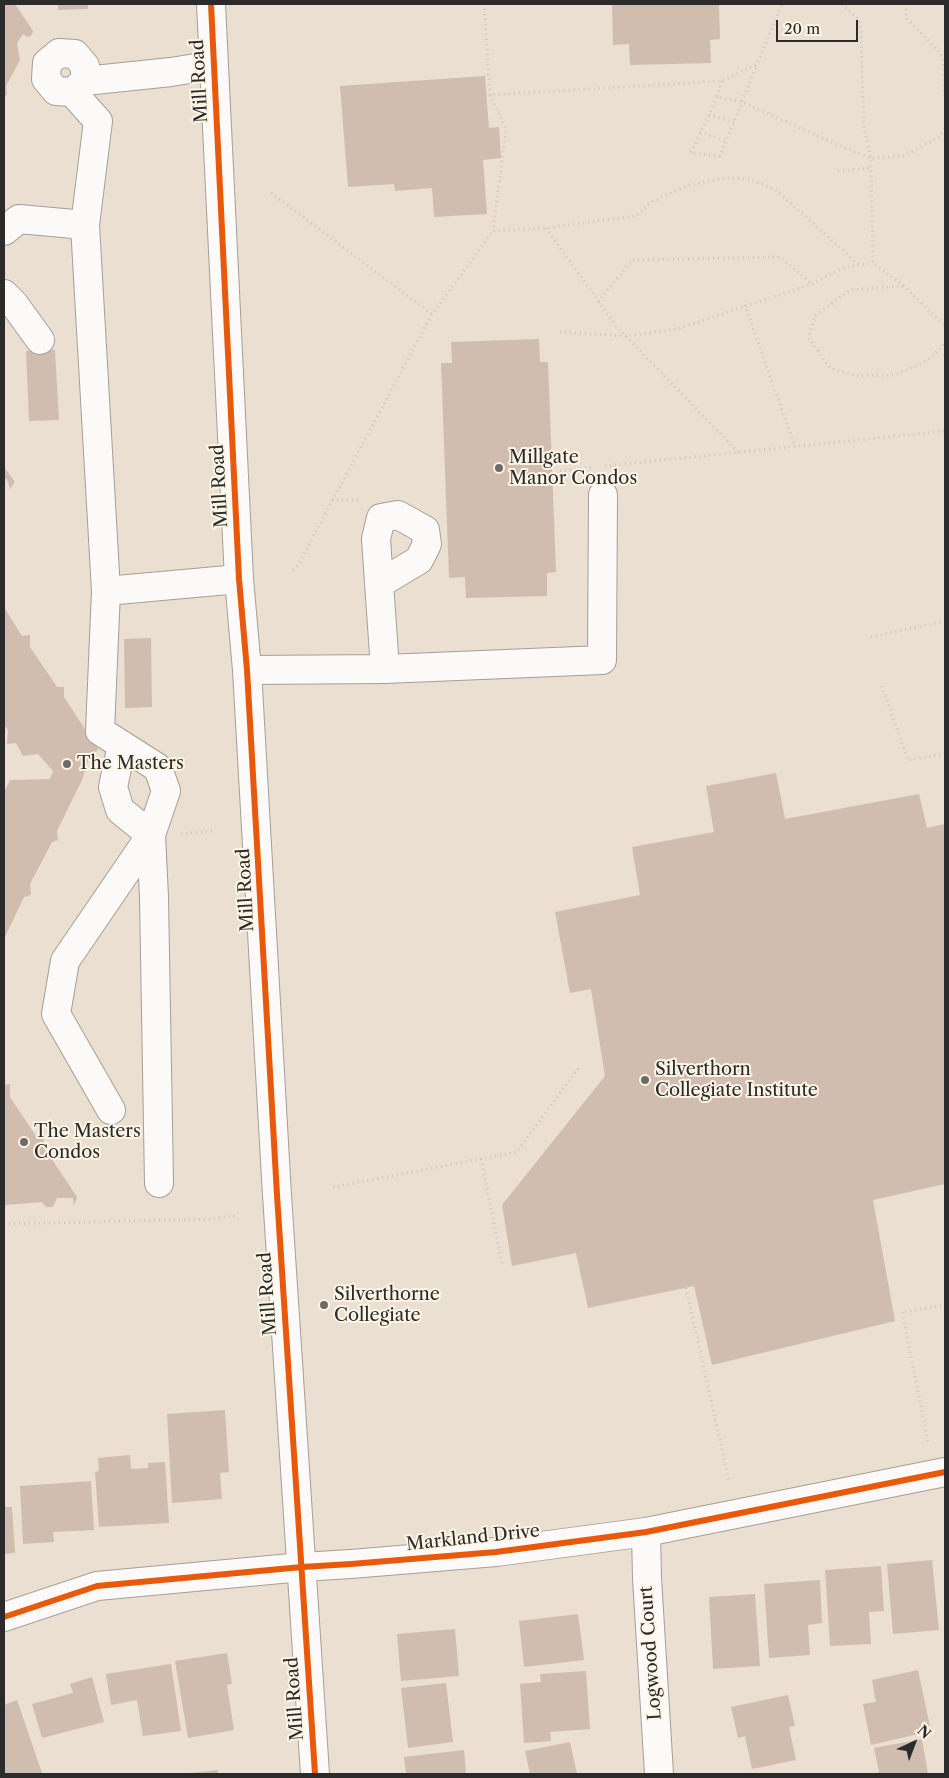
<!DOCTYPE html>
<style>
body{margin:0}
#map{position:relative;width:949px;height:1778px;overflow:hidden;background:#eadfd0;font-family:"Libre Caslon Text",serif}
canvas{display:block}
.frame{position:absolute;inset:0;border:5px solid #2b2b2b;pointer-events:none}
.north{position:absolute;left:889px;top:1718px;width:50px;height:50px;-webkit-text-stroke:4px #fcf5e5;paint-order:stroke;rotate:43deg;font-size:14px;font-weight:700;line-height:20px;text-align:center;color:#2b2b2b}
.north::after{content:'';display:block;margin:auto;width:18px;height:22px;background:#2b2b2b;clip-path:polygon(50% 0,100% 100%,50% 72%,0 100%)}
.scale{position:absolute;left:776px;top:20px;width:82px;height:22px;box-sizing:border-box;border:2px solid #2b2b2b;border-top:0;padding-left:6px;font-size:15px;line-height:18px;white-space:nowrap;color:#2b2b2b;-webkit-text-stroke:4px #fcf5e5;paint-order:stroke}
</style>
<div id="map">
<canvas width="949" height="1778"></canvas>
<div class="frame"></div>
<div class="north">N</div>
<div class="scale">20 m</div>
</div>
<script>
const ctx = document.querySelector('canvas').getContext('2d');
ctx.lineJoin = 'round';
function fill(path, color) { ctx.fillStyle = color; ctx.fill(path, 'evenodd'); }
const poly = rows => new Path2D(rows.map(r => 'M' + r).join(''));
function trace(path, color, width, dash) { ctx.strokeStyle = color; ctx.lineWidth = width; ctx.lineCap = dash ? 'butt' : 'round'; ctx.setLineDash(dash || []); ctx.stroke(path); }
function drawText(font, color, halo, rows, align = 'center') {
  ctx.font = font + ' "Libre Caslon Text",serif'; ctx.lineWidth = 4; ctx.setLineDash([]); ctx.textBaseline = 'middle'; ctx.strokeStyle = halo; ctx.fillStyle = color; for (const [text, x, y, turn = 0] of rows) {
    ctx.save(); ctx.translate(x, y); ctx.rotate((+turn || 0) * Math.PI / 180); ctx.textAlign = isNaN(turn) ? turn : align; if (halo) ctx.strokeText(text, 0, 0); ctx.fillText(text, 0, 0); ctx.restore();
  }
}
fill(poly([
 [4,4,15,4,33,31,31,36,27,37,23,34,17,43,20,60,6,86,7,95,4,96],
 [58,4,88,4,88,9,58,10],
 [612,4,719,4,720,39,710,40,711,63,630,65,629,44,613,45],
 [485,76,489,128,499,127,501,158,483,160,487,214,434,217,432,188,395,191,394,184,348,187,340,86],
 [539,339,540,362,548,362,556,572,547,573,547,596,466,598,465,577,449,578,441,363,452,363,451,342],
 [55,350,59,420,29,421,26,351],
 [4,467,15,482,10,489,7,479,4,479],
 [4,607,22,636,30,635,30,647,57,687,64,687,64,697,98,749,95,754,90,755,82,780,57,831,58,840,52,842,30,884,31,895,24,897,4,939,4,792,10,780,50,779,53,771,38,754,23,756,16,743,7,744,8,730,4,725],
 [151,638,152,707,125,708,124,639],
 [776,773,785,819,919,794,927,828,945,824,945,1184,873,1200,895,1321,712,1365,694,1286,588,1308,576,1253,512,1266,502,1205,605,1076,591,989,570,993,555,912,640,895,632,847,714,832,706,786],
 [10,1084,10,1097,36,1136,43,1136,45,1149,77,1197,74,1206,73,1198,57,1198,53,1207,46,1207,42,1202,5,1205,4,1204,4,1085],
 [225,1410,229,1472,220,1473,222,1499,172,1503,167,1414],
 [130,1455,131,1469,148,1468,148,1463,165,1462,169,1523,99,1527,95,1472,99,1471,98,1458],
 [91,1481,94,1530,53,1532,54,1542,23,1544,20,1486],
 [4,1507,12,1507,15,1553,4,1554],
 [932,1560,939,1630,893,1634,887,1564],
 [881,1566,884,1611,869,1612,871,1644,830,1646,825,1570],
 [820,1580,822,1623,808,1625,810,1655,769,1658,764,1584],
 [755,1594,760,1666,713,1669,709,1597],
 [578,1614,584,1660,524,1667,519,1621],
 [455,1629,459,1676,401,1681,397,1634],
 [227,1653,232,1684,227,1685,234,1730,188,1738,175,1661],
 [171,1664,181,1731,143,1736,137,1700,111,1705,106,1674],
 [918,1670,931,1731,871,1745,863,1704,876,1702,872,1680],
 [586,1671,590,1729,550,1732,551,1741,524,1743,520,1684,541,1682,540,1674],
 [92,1677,104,1722,42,1738,32,1704,73,1693,70,1684],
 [446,1683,453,1742,408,1748,401,1688],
 [788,1695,795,1726,789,1727,796,1760,752,1769,745,1736,738,1738,731,1707],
 [17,1700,42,1773,39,1774,4,1774,4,1705],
 [922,1739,928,1774,872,1774,879,1772,874,1748],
 [570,1742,577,1774,530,1774,525,1751],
 [464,1750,466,1774,406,1774,404,1757],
 [218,1770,218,1774,191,1774,191,1773]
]), '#d1bdb0');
const minor = poly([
 [211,4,239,579,247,670,277,1195,315,1774],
 [85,81,85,66,75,54,59,53,47,63,46,79,56,91,72,92,85,81,171,72,214,65],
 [72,92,98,121,85,225,106,591,239,579],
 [4,231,19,219,85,225],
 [4,294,14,304,40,340],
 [379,584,419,560,427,544,425,530,398,515,381,518,376,539,385,669],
 [106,591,100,731,158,768,166,791,151,835,154,897,159,1183],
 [247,670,385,669,602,660,603,495],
 [111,1110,56,1014,65,961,151,835,120,810,113,787,122,745],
 [646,1532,647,1578,659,1774],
 [4,1617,97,1586,302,1567,351,1564,496,1552,646,1532,945,1472]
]);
trace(minor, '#a59f96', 30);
trace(poly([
 [484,4,490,95,722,81,757,64,782,4],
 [842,4,859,20,861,33,864,128,871,158,873,263,904,286,945,326],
 [906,4,906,18,937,49,943,59,945,97],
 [722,81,717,97,742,102,854,152,871,158,904,156,939,137,945,129],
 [490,95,506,129,493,230],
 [717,97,691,153,720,156,757,65],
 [709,115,734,122],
 [700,132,727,141],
 [838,171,871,168],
 [271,193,432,314,493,231,546,228,636,216,651,202,689,185,725,178,749,179,776,190,858,264],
 [546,228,616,326,738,452],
 [903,286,850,290,816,315,808,337,830,368,857,376,894,375,927,361,945,344],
 [598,302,632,260,780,257,812,284],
 [745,305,795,447],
 [560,332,625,336,677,329,812,284,845,267,873,263],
 [605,466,945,431],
 [560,471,594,467],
 [332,500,360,500],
 [293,570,298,565,432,314],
 [871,637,945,621],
 [882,686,908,760,945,754],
 [181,834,213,831],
 [481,1159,502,1263],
 [333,1187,517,1152,579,1067],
 [4,1224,210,1219,235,1216],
 [686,1288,729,1481],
 [928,1441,902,1312,945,1305]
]), '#cac7c4', 3, [1, 4]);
trace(minor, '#fcfaf8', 28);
trace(poly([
 [211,4,239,579,247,670,277,1195,315,1774],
 [4,1617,97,1586,302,1567,351,1564,496,1552,646,1532,945,1472]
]), '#e8590c', 6);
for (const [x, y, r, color] of [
 [499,468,5,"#6e6a65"],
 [67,764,5,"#6e6a65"],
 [645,1080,5,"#6e6a65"],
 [24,1142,5,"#6e6a65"],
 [324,1305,5,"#6e6a65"]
]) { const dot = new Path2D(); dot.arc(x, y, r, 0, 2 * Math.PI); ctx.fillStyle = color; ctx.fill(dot); trace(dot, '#fcf5e5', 2); }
drawText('18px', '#2b2b2b', '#fcf5e5', [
 ["Mill Road",200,81,-93],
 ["Mill Road",220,486,-93],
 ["Mill Road",246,890,-93],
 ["Mill Road",268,1294,-94],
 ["Markland Drive",473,1538,-6],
 ["Logwood Court",651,1653,-94],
 ["Mill Road",295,1699,-94]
]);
drawText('18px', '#2b2b2b', '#fcf5e5', [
 ["Millgate",509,458],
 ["Manor Condos",509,479],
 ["The Masters",77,764],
 ["Silverthorn",655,1070],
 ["Collegiate Institute",655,1091],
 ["The Masters",34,1132],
 ["Condos",34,1153],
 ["Silverthorne",334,1295],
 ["Collegiate",334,1316]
], 'left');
</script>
